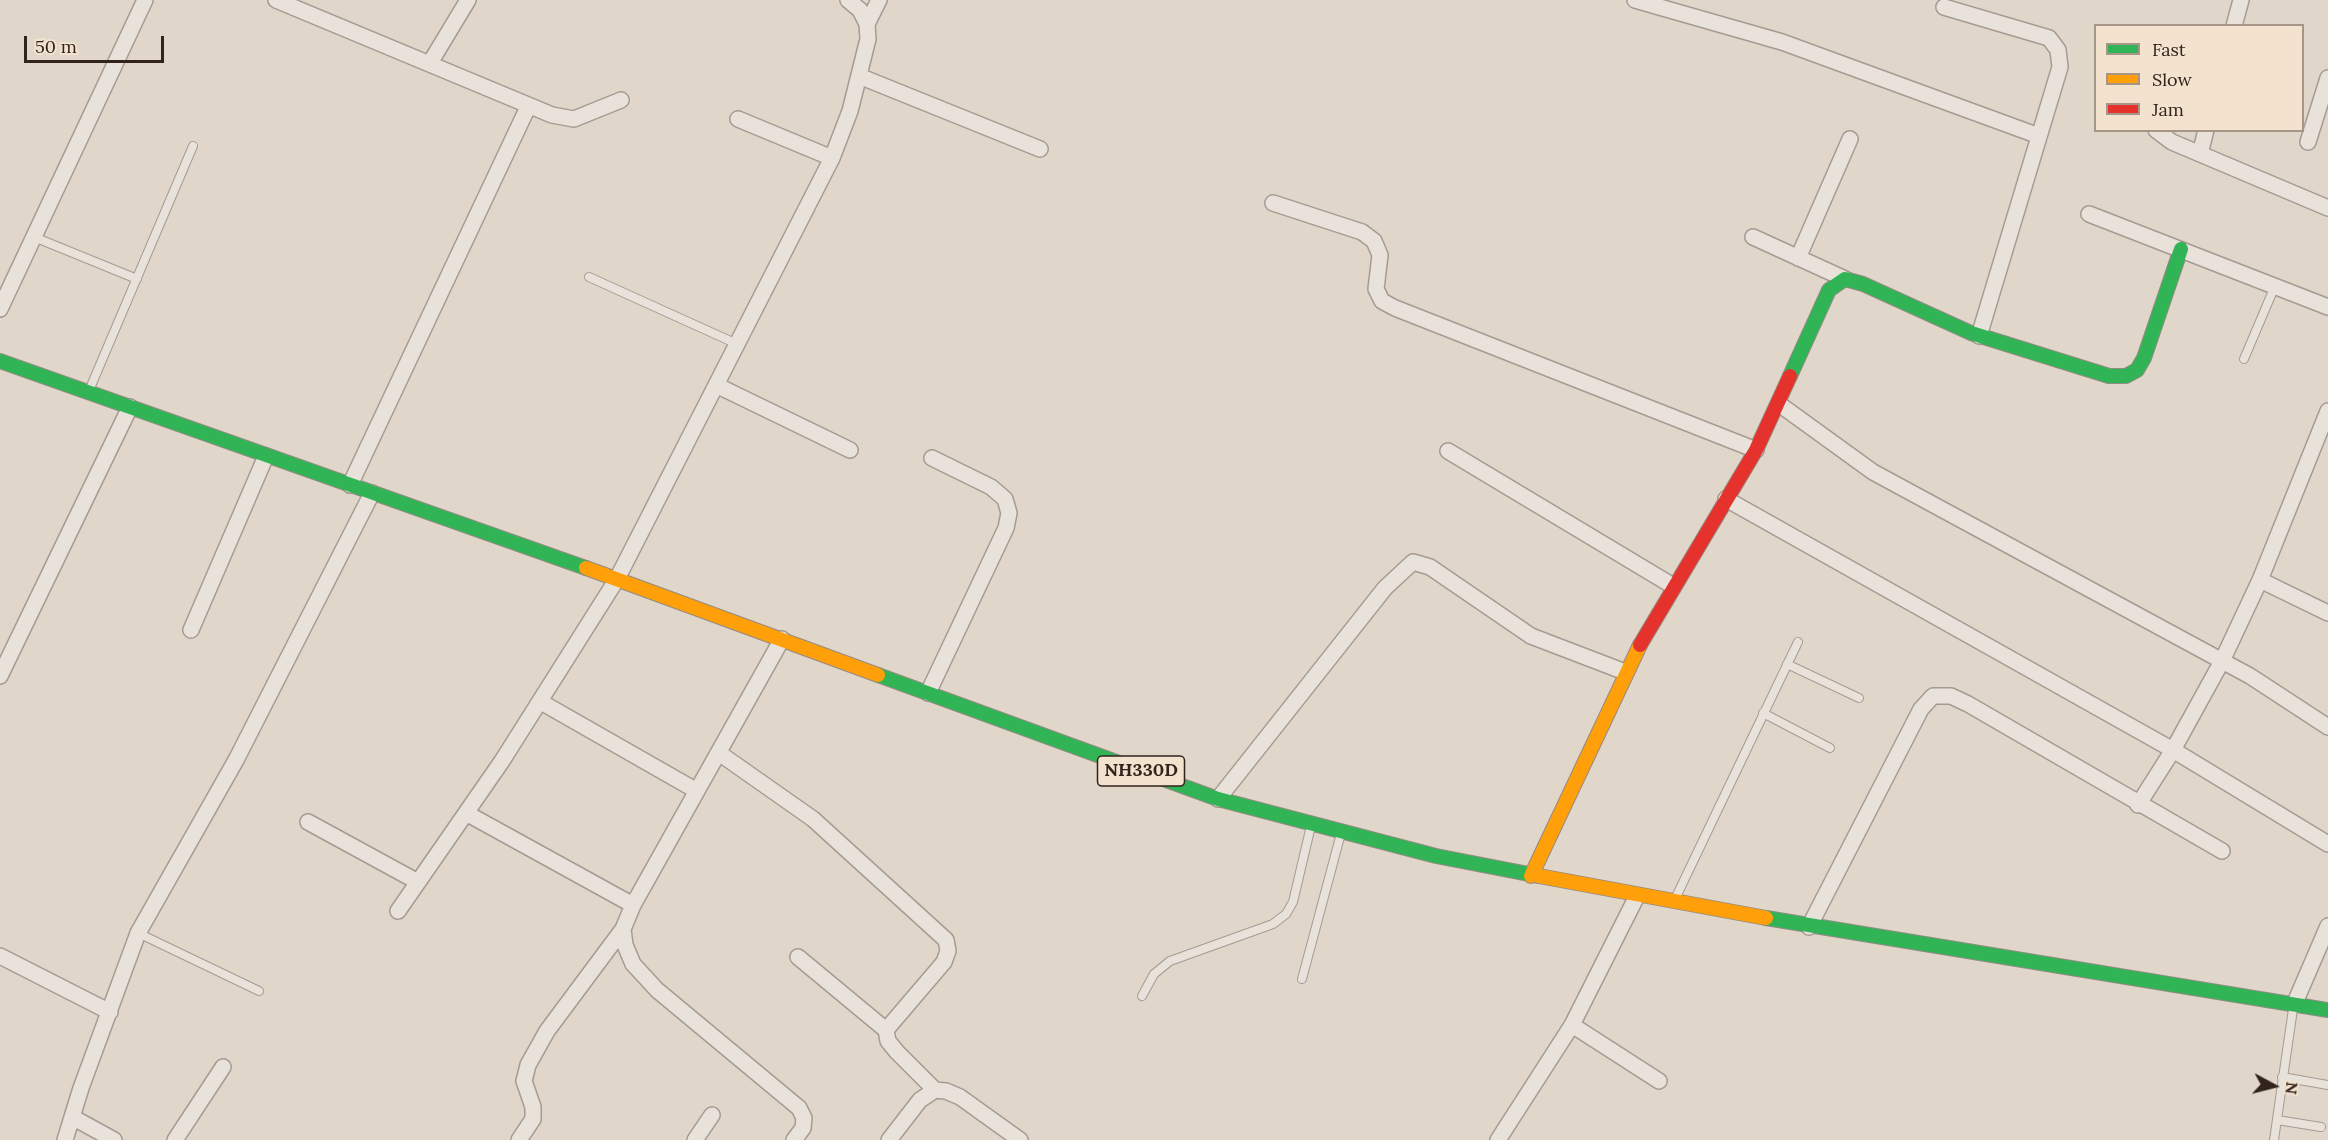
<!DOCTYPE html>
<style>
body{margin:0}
#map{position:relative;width:2328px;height:1140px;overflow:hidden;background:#e0d6c9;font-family:Lora,serif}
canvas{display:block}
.legend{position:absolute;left:2094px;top:24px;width:210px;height:108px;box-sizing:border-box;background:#f2e2ce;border:2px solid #a59687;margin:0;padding:8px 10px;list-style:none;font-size:18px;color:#32231c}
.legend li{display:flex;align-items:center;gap:12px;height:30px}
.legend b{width:30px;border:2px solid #a59687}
.north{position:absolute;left:2244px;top:1056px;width:60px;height:60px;-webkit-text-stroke:4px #f2e2ce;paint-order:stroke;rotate:97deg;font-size:16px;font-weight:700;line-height:24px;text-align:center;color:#32231c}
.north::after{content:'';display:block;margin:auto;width:21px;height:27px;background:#32231c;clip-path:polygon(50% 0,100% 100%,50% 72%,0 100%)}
.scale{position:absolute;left:24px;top:36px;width:140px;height:27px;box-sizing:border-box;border:3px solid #32231c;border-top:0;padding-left:8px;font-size:18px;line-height:21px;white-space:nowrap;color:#32231c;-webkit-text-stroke:4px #f2e2ce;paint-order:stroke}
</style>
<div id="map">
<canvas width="2328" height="1140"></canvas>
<ul class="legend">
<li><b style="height:8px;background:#30b455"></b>Fast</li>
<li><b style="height:8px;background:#ff9f0a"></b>Slow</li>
<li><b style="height:8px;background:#e5322d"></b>Jam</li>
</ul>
<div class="north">N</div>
<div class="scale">50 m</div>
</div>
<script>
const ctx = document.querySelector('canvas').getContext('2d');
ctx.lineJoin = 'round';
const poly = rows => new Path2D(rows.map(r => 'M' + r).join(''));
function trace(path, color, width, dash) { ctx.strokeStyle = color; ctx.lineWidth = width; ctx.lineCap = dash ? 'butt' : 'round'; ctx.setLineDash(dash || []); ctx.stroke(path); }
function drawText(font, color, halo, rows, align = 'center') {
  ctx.font = font + ' Lora,serif'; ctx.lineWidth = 5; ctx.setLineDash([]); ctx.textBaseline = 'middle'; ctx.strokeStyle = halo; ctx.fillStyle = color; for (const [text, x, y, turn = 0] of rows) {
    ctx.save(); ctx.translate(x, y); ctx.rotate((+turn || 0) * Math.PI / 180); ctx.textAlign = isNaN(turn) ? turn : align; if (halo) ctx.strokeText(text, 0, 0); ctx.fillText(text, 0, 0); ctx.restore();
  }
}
const lane = poly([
 [34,237,137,279],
 [589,277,737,344],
 [2244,359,2275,286],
 [91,386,193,146],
 [1787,664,1859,698],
 [1763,713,1830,748],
 [1676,897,1798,642],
 [138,933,259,991],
 [1302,979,1340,837],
 [1142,996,1154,974,1170,961,1273,924,1286,914,1293,902,1310,830],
 [2282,1077,2328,1085],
 [2277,1120,2321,1127],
 [2274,1140,2293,1009]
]);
const street = poly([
 [276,0,552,115,574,119,621,100],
 [1635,0,1782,42,2039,136],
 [1944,7,2049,38,2058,50,2060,67,1979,336],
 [867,24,879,0],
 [2234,26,2241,0],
 [430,63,468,0],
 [859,76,1040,149],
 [738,119,832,158],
 [2156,130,2172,142,2328,208],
 [2308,142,2328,78],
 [2200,154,2206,130],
 [1273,203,1362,232,1374,241,1380,255,1376,289,1382,301,1395,308,1756,450],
 [2089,214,2328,307],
 [1753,237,1845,279],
 [1798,258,1850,139],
 [0,309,145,0],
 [716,385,850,450],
 [1779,404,1873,472,2250,676,2328,727],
 [1448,451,1673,586],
 [350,485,528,107],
 [1726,499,2173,750,2328,844],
 [2260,580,2328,613],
 [191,630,266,456],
 [782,639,633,905,623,929,625,945,633,964,657,990,799,1108,804,1118,803,1128,794,1140],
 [0,676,130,407],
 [928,693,1006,528,1009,513,1005,499,991,487,932,458],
 [541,702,697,791],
 [719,753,813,819,946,940,948,951,944,962,886,1030,888,1041,897,1052,935,1090],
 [1218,799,1385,588,1413,562,1430,567,1531,636,1625,672],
 [2138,805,2173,750,2222,661,2260,580,2328,411],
 [466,813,633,905],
 [308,822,418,882],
 [398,911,502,761,617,579,832,158,850,111,868,39,867,24,860,10,848,0],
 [1809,927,1921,709,1933,696,1951,696,1968,704,2222,851],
 [0,956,110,1012],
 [798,957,886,1030],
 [2294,1005,2328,926],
 [1572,1025,1659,1081],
 [72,1117,114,1140],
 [65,1140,81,1088,138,933,236,760,372,493],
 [175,1140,223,1067],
 [519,1140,533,1119,533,1107,524,1081,528,1065,547,1031,623,929],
 [695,1140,712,1115],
 [889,1140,920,1100,935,1090,946,1091,960,1097,1020,1140],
 [1498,1140,1572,1025,1637,896]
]);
const fast = poly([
 [0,361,586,568],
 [1790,376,1829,290,1845,279,1863,284,1971,333,2109,376,2126,376,2137,370,2144,358,2181,249],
 [878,675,1218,799,1436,856,1539,876],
 [1766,918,2328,1010]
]);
const slow = poly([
 [586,568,878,675],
 [1531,876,1640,645],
 [1539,876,1766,918]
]);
const jam = poly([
 [1640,645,1756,450,1790,376]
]);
trace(lane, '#a59b93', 10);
trace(street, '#a59b93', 18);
trace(fast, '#948b83', 16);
trace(slow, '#948b83', 16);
trace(jam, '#948b83', 16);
trace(lane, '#e8e2da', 8);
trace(street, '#e8e2da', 15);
trace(fast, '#30b455', 14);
trace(slow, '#ff9f0a', 14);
trace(jam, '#e5322d', 14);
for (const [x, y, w] of [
 [1141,771,87]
]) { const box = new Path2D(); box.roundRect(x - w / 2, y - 15, w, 30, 4.5); ctx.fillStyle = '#f2e2ce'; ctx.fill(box); trace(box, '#32231c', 1.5); }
drawText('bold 18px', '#32231c', null, [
 ["NH330D",1141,771]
]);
</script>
